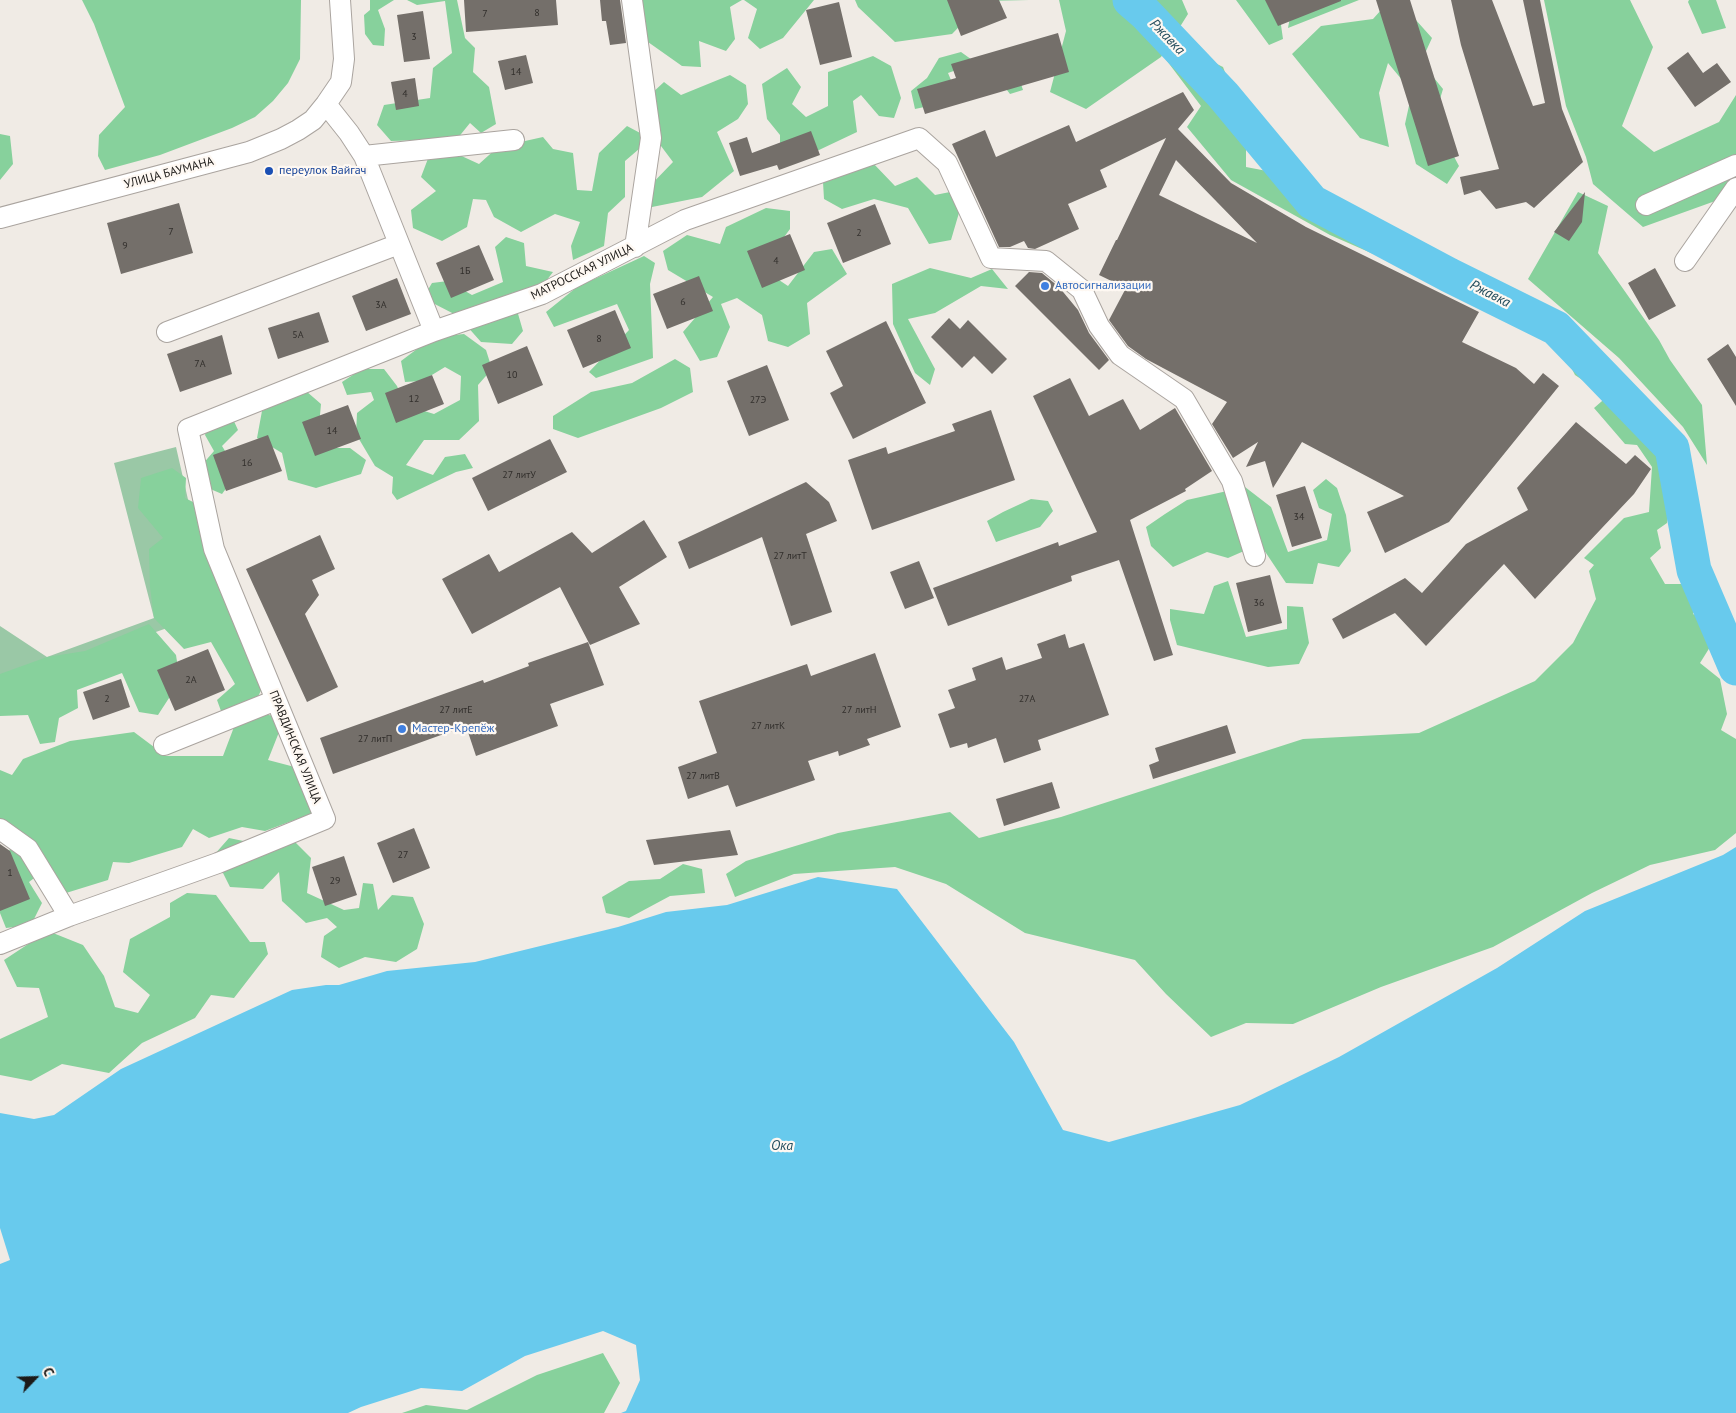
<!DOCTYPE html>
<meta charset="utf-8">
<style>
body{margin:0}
#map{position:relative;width:1736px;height:1413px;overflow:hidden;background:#f0ebe5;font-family:"PT Sans",sans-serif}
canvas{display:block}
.north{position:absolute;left:10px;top:1353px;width:50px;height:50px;-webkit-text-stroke:4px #fef8f2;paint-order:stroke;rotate:66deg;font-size:14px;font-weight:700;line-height:20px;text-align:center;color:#1c1a18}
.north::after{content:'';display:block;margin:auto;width:18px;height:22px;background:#1c1a18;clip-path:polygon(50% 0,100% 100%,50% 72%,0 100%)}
</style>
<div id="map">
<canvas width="1736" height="1413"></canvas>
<div class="north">С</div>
</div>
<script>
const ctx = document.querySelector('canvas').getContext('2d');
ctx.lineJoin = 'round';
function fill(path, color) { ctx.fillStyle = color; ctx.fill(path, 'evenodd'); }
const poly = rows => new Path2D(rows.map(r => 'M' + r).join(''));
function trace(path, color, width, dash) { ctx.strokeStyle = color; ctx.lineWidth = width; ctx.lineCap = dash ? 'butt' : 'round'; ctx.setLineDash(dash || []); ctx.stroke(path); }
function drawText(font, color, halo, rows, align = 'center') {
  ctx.font = font + ' "PT Sans",sans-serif'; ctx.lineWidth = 4.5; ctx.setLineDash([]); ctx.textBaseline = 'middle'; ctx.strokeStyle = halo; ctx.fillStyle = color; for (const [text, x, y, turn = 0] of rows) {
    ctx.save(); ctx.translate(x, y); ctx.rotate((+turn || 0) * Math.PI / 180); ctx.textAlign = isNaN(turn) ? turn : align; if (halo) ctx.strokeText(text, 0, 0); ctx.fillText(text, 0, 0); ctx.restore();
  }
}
fill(poly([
 [176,447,200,552,221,609,0,687,0,626,47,657,154,618,114,463]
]), '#9ac8a6');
fill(poly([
 [82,0,301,0,300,59,288,83,273,101,255,117,232,128,160,155,105,170,98,156,99,135,125,107,94,24],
 [370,0,394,0,378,10,385,29,384,46,373,45,365,34,364,15,370,10],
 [407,0,457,0,465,38,475,48,473,72,489,87,496,124,481,133,470,123,457,139,391,141,377,125,384,105,430,98,433,68,452,53,445,1,417,5],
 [637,0,742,0,730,7,735,39,726,51,699,41,701,67,682,66,648,42],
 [744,0,814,0,783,38,760,49,748,38,757,9],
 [855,0,1029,0,984,1,952,34,895,42,858,7],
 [1059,0,1182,0,1188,14,1161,57,1086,109,1050,92,1066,31],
 [1236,0,1287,0,1279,11,1283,39,1269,45],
 [1293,0,1359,0,1288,28],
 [1390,0,1398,0,1432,38,1421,62,1443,89,1434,119,1459,166,1447,184,1416,164,1405,124,1412,92,1388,63,1379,93,1389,147,1360,138,1292,54,1321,26,1373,19],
 [1544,0,1630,0,1653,47,1622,126,1654,152,1719,122,1736,95,1736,169,1718,200,1643,227,1593,184,1586,157,1566,106],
 [1689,0,1716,0,1726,28,1702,34,1688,2],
 [1178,37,1191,41,1204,65,1213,62,1223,67,1234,96,1226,110,1246,137,1246,167,1267,171,1286,194,1320,187,1331,204,1393,230,1441,278,1467,273,1477,297,1495,288,1562,321,1571,352,1605,370,1593,387,1575,375,1561,347,1503,317,1466,294,1443,290,1378,256,1330,235,1231,180,1187,127,1201,106,1164,57],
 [961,52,975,62,1015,66,1023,90,1010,94,996,76,962,68,948,73,956,92,929,106,915,109,911,91,927,78,939,58],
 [873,56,891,66,901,98,894,118,879,116,861,95,853,101,857,132,800,159,780,155,780,135,767,119,762,84,787,68,801,87,792,104,806,117,828,106,828,72],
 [730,75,746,85,748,104,738,119,717,132,734,171,702,197,652,207,645,191,673,162,661,146,651,94,664,82,681,95],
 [627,126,642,134,639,149,625,161,625,197,608,213,604,246,573,260,571,246,580,222,555,214,521,232,494,217,486,200,473,199,467,227,442,241,413,228,411,210,436,191,421,177,429,156,455,153,479,164,498,147,543,137,553,149,573,153,577,190,592,191,599,153],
 [0,134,10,136,13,164,0,180],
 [872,162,895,186,917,177,935,195,950,192,961,206,951,240,929,244,908,208,874,199,842,209,824,199,823,182],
 [1578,192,1608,206,1598,253,1659,340,1670,360,1702,405,1707,465,1683,427,1619,358,1528,279],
 [766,208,790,211,790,229,761,268,788,286,814,252,832,249,847,274,807,303,810,334,788,347,768,341,762,315,737,298,721,304,730,327,717,357,700,361,683,332,713,297,668,270,663,251,687,235,720,244,726,227],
 [506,237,524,243,526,266,553,272,540,289,512,293,523,331,512,344,481,342,458,316,423,298,432,283,448,281,472,295,503,282,495,247],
 [644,256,655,263,650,284,653,358,596,378,589,372,629,330,617,304,554,327,546,312,577,287],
 [930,268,971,278,992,269,1008,289,981,286,935,313,908,319,935,369,930,385,915,373,893,324,892,284],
 [464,334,486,350,492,369,478,385,479,421,459,440,424,440,406,465,433,475,445,457,465,454,473,468,456,472,397,500,392,493,393,477,375,466,356,434,357,413,374,400,371,392,347,395,342,382,362,369,384,369,397,386,405,405,434,414,460,400,461,376,445,367,422,381,405,382,401,361,433,337],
 [675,359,690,368,693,392,661,408,578,438,553,429,553,416,591,392,632,383],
 [306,391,321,404,317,448,350,448,366,460,361,474,316,488,288,480,282,453,257,438,262,411],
 [1609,395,1624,402,1632,421,1652,431,1655,444,1667,451,1674,477,1667,523,1657,530,1661,548,1650,558,1665,584,1682,584,1697,595,1693,614,1711,624,1715,639,1700,663,1720,679,1727,714,1721,730,1736,739,1736,833,1715,850,1650,865,1592,893,1493,947,1381,987,1293,1024,1246,1023,1211,1037,1166,994,1135,960,1025,933,946,884,895,867,794,874,735,897,726,874,746,861,838,833,950,812,979,838,1061,817,1303,739,1419,733,1535,681,1573,643,1596,599,1589,571,1594,565,1584,558,1624,518,1649,512,1652,467,1637,445,1625,444,1594,408],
 [232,417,238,430,222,446,238,472,222,494,208,488,201,466,214,451,205,435,209,423],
 [172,468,186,478,185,498,201,506,265,682,255,703,221,711,217,700,235,684,211,642,184,649,154,618,150,587,149,549,163,538,138,508,141,478],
 [1326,479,1337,488,1346,515,1351,551,1339,567,1318,563,1313,584,1286,583,1260,544,1228,558,1207,552,1173,567,1151,546,1146,527,1165,514,1187,500,1245,487,1271,507,1288,552,1327,540,1332,514,1319,508,1313,490],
 [1031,499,1048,501,1053,511,1040,527,996,542,987,521,1003,512],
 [1228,581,1246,637,1287,629,1287,606,1303,607,1309,643,1299,664,1268,667,1177,645,1170,620,1170,609,1204,614,1214,586],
 [149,624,176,655,180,681,158,715,139,712,122,673,77,690,78,708,59,718,55,742,40,744,28,715,0,716,0,674,47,657,85,651],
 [252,713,285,717,268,760,310,771,316,812,265,831,242,827,209,838,193,829,182,847,129,863,113,862,108,880,66,893,46,869,29,882,42,903,31,925,6,928,0,913,0,905,3,871,14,836,0,823,0,770,12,775,23,759,70,741,134,732,166,756,223,756,234,727],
 [229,838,272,847,291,838,311,858,307,893,344,910,359,908,363,883,373,884,378,910,392,895,413,897,424,924,417,949,396,962,365,957,339,968,321,957,324,936,337,927,327,918,306,923,282,901,279,872,263,889,230,887,214,855],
 [683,864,702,869,705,893,670,896,629,918,606,913,602,897,629,881,660,879],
 [187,893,216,895,250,942,265,942,268,954,234,998,211,995,195,1018,142,1043,109,1073,62,1064,31,1081,0,1075,0,1039,48,1017,39,988,17,987,4,960,48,931,83,945,104,976,115,1007,138,1013,150,995,123,972,130,939,170,917,170,903],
 [603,1353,620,1383,604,1413,402,1413,426,1405,467,1410,537,1375]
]), '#87d19c');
fill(poly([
 [1736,847,1736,1413,621,1413,626,1411,640,1380,636,1345,603,1331,525,1356,462,1391,421,1388,361,1407,348,1413,0,1413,0,1113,34,1119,54,1115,121,1069,292,990,326,985,339,985,387,971,475,962,618,927,666,912,727,905,818,877,897,889,1014,1042,1063,1130,1109,1142,1240,1105,1339,1057,1497,968,1585,911,1723,855]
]), '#68caed');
fill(poly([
 [0,1228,10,1260,0,1264]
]), '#f0ebe5');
trace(poly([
 [1130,0,1145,13,1223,95,1312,202,1449,275,1556,328,1672,448,1694,570,1736,668]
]), '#68caed', 35);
fill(poly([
 [464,0,556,0,558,25,466,32],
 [600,0,620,0,626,43,610,45,606,21,602,21],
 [947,0,999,0,1007,18,961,36],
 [1265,0,1341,0,1341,1,1278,26],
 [1376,0,1410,0,1459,156,1428,166],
 [1451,0,1492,0,1533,106,1545,103,1523,0,1540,0,1562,109,1583,162,1534,208,1526,202,1496,209,1480,190,1464,195,1460,177,1499,169,1461,45],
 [839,2,852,57,820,65,806,10],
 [423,11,430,59,404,62,397,15],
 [1058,33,1069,72,925,114,917,89,956,78,951,64],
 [1688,52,1703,73,1717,63,1731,82,1695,107,1667,68],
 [526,55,533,83,505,90,498,61],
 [415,78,419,106,396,110,391,82],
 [1183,92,1194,110,1178,129,1231,183,1306,227,1479,312,1462,342,1516,368,1534,384,1543,373,1559,386,1449,522,1385,553,1367,512,1404,496,1302,442,1273,488,1265,461,1246,467,1258,442,1233,458,1212,424,1227,402,1146,359,1128,346,1109,320,1126,288,1099,275,1116,240,1117,240,1166,138,1100,170,1107,187,1068,204,1079,229,1035,249,1028,248,1024,241,1010,247,999,247,952,144,985,130,996,157,1069,125,1076,142],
 [1176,160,1257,243,1159,195],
 [811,131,820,155,779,170,777,165,740,176,729,143,747,137,752,153],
 [1585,192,1582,222,1569,241,1554,232],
 [179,203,193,253,121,274,107,223],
 [875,204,891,244,843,263,827,223],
 [790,234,805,270,762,288,747,251],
 [479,245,494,280,451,298,436,263],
 [1655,268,1676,306,1649,320,1628,283],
 [1029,272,1042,273,1059,287,1078,310,1089,333,1109,360,1099,370,1015,286],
 [699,276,713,311,667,329,653,294],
 [397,278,411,314,366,331,352,296],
 [615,310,631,348,583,368,567,330],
 [319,312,329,342,278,359,268,328],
 [949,318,960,329,968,320,1007,359,992,374,974,356,962,368,931,337],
 [886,321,926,403,853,439,830,393,843,386,826,351],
 [222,335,232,374,180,392,167,354],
 [1728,344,1736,357,1736,406,1707,359],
 [527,346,543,385,498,404,482,365],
 [767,365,789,420,749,436,727,381],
 [432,375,444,404,396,423,385,393],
 [1070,378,1089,416,1123,399,1140,430,1175,408,1212,471,1185,489,1186,491,1130,520,1173,655,1154,661,1119,560,1071,576,1072,581,948,626,933,588,1058,542,1059,546,1097,532,1033,396],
 [348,405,361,439,315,456,302,422],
 [991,410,1015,480,872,530,848,460,886,447,888,454,955,431,952,424],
 [1576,422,1626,464,1635,455,1651,469,1634,494,1535,599,1504,564,1426,646,1395,613,1343,639,1332,619,1405,578,1422,593,1466,544,1528,510,1517,488],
 [268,435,282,471,226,491,213,455],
 [550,439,567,472,488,511,472,478],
 [806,482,829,502,837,521,806,534,832,612,791,626,762,537,689,569,678,542],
 [1305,486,1322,538,1292,547,1276,495],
 [644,520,667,557,619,587,640,624,590,645,560,587,472,634,442,579,489,554,499,572,572,532,592,553],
 [320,535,335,569,312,580,319,595,305,614,338,687,307,702,246,569],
 [919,561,934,598,905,609,890,572],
 [1270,575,1282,623,1248,632,1236,583],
 [1065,634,1069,648,1084,643,1109,715,1038,740,1041,750,1004,763,996,738,968,748,967,743,950,748,938,714,955,708,948,690,976,680,972,668,1002,657,1006,670,1042,658,1037,644],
 [588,642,604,685,550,704,558,726,476,756,466,726,333,774,320,738,483,680,484,683,529,666,528,663],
 [208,649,225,690,175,711,157,670],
 [875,653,901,727,867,739,870,745,839,756,838,751,808,761,815,780,736,807,728,785,688,799,678,767,717,753,699,701,807,664,811,676],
 [121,679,130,707,93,720,83,692],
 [1227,725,1236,753,1153,779,1149,765,1159,761,1155,748],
 [1052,782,1060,808,1004,826,996,799],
 [414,828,430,868,393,883,377,843],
 [730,830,738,855,654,865,646,840],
 [0,844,10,851,30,899,0,911],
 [344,856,357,895,325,906,312,867]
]), '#746f6a');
const minor = poly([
 [632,0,651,138,635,247],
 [326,104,349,133,364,156,434,331],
 [364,156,514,140],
 [1646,205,1736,165],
 [0,218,249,152,281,139,298,130,313,120,326,104,341,82,344,59,340,0],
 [1685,261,1736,188],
 [167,332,399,244],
 [164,745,276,700],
 [0,829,28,849,69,916],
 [0,944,69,916,218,863,325,819,214,549,188,429,434,331,542,294,685,220,919,138,947,163,991,258,1046,261,1082,290,1099,326,1120,355,1184,399,1232,481,1255,556]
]);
trace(minor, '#aaa49f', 22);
trace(minor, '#fff', 20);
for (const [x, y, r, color] of [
 [269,171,5,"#1a4fb4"],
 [1045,286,5,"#3f7fe0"],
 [402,729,5,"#3f7fe0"]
]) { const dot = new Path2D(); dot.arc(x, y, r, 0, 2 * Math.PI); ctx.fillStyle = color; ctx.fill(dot); trace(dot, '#fef8f2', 2); }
drawText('10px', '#322f2c', null, [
 ["8",537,13],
 ["7",485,14],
 ["3",414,37],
 ["14",516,72],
 ["4",405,94],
 ["7",171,232],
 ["2",859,233],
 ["9",125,246],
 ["4",776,261],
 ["1Б",465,271],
 ["6",683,302],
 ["3А",381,305],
 ["5А",298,335],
 ["8",599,339],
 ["7А",200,364],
 ["10",512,375],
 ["12",414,399],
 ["27Э",758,400],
 ["14",332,431],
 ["16",247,463],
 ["27 литУ",519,475],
 ["34",1299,517],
 ["27 литТ",790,556],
 ["36",1259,603],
 ["2А",191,680],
 ["2",107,699],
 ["27А",1027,699],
 ["27 литЕ",456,710],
 ["27 литН",859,710],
 ["27 литК",768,726],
 ["27 литП",375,739],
 ["27 литВ",703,776],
 ["27",403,855],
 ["1",10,873],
 ["29",335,881]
]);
drawText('12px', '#164399', '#fef8f2', [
 ["переулок Вайгач",279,171]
], 'left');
drawText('12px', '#1c1a18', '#fef8f2', [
 ["УЛИЦА БАУМАНА",169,173,-15],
 ["МАТРОССКАЯ УЛИЦА",582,272,-26],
 ["ПРАВДИНСКАЯ УЛИЦА",295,747,68]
]);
drawText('12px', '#366cbe', '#fef8f2', [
 ["Автосигнализации",1055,286],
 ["Мастер-Крепёж",412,729]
], 'left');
drawText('italic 14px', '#244e5e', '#fef8f2', [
 ["Ржавка",1167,37,46],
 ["Ржавка",1490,294,27],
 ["Ока",782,1146]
]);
</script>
